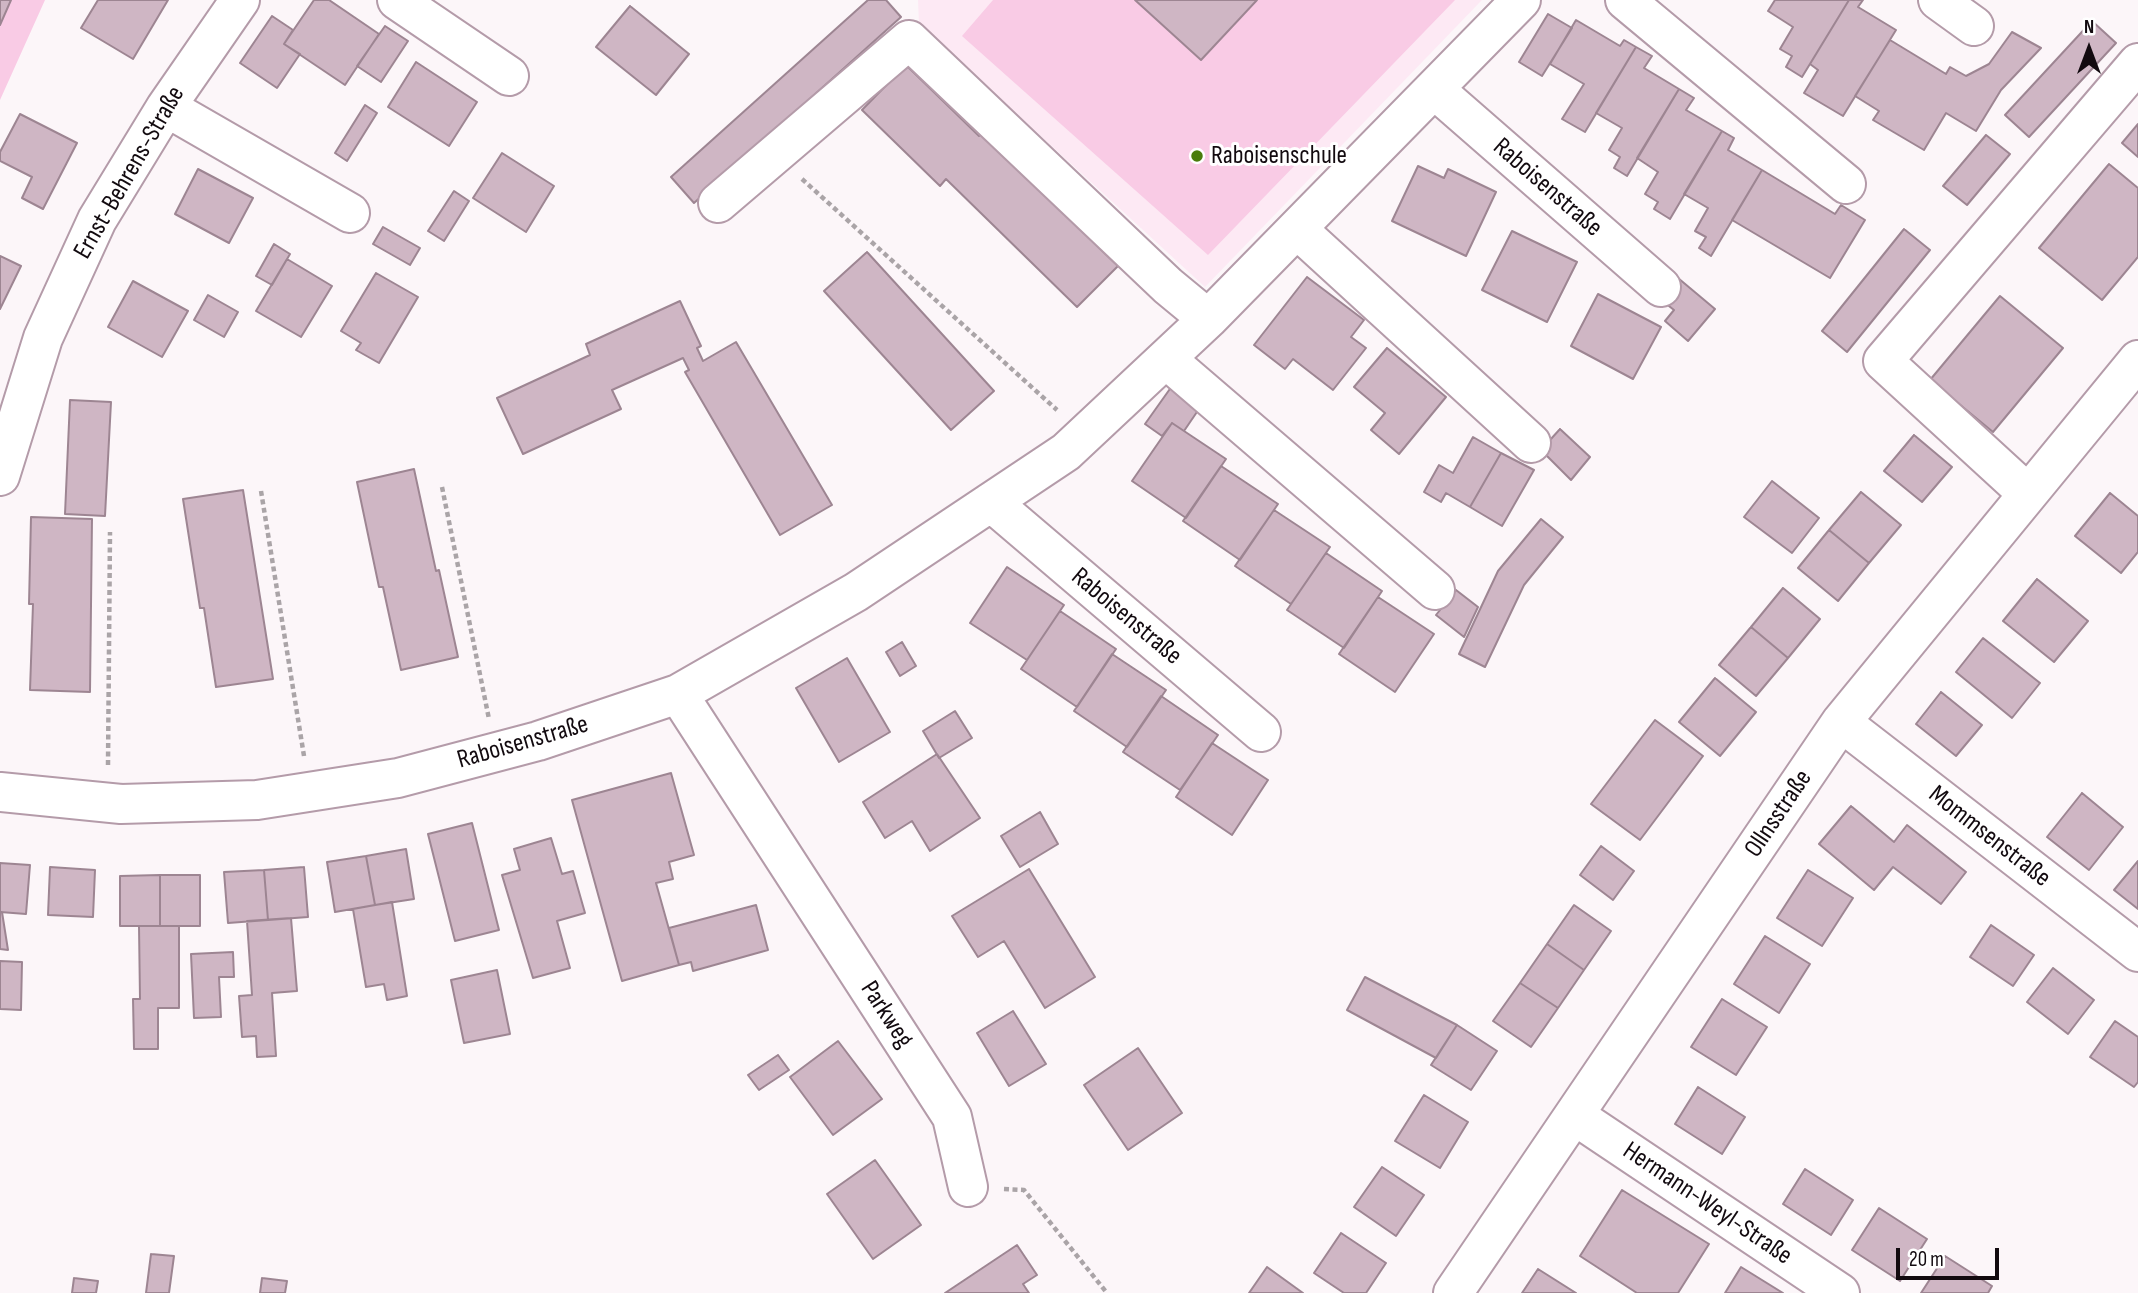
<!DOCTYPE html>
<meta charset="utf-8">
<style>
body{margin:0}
#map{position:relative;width:2138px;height:1293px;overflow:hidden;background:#fcf6f9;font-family:"Sofia Sans Condensed",sans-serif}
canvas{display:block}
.north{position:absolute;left:2054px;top:14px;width:70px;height:70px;-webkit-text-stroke:5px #fff;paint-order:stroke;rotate:0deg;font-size:19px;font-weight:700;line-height:28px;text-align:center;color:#120a0f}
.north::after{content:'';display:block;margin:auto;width:24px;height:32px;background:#120a0f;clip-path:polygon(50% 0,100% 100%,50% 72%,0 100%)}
.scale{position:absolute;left:1896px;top:1248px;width:103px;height:32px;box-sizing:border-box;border:4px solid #120a0f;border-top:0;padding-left:9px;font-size:21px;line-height:24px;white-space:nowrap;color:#120a0f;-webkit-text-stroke:5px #fff;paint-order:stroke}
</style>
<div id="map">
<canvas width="2138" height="1293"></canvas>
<div class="north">N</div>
<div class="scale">20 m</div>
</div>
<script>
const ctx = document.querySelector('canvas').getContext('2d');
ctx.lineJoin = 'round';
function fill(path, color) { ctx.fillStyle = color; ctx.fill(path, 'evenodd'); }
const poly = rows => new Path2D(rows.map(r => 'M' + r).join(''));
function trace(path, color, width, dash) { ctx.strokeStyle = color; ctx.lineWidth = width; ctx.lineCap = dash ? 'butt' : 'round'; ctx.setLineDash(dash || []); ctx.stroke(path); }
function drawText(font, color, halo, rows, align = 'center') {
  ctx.font = font + ' "Sofia Sans Condensed",sans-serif'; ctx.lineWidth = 6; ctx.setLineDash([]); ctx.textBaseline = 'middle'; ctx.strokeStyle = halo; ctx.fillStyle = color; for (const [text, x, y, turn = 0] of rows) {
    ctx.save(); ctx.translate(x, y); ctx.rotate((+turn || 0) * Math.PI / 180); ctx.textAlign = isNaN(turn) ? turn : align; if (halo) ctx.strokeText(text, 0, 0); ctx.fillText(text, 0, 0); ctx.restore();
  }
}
fill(poly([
 [918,0,1482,0,1205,287,919,24]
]), '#fde9f4');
fill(poly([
 [0,0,45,0,0,100],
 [993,0,1135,0,1201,60,1257,0,1455,0,1208,255,962,36]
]), '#f9cbe5');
const building = poly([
 [0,0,11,0,0,25,0,0],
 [98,0,168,0,133,59,81,28,98,0],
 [314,0,329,0,379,34,345,85,284,44,314,0],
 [868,0,886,0,901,17,694,203,671,177,868,0],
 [1135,0,1257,0,1201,60,1135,0],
 [1775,0,1849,0,1802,77,1786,67,1792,56,1780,49,1793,27,1768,11,1775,0],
 [1849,0,1863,0,1858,7,1896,30,1843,116,1804,93,1818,70,1810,64,1849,0],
 [630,6,689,54,656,95,596,47,630,6],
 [1548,14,1572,28,1542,76,1519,62,1548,14],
 [272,16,293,30,284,44,300,54,277,88,240,63,272,16],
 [1576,20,1620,46,1624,40,1636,47,1585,132,1562,119,1584,84,1550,64,1576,20],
 [2092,21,2116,43,2029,137,2005,115,2092,21],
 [385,26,408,41,381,82,357,66,385,26],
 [2012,32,2041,48,2001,90,1976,131,1946,113,1924,150,1873,120,1879,111,1855,96,1890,40,1946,74,1950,67,1966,76,1989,64,2012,32],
 [1636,47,1652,56,1644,68,1679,89,1627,176,1614,168,1620,157,1609,150,1622,128,1596,113,1636,47],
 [416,62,477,102,449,146,388,107,416,62],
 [906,65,979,136,982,134,1118,266,1077,307,946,179,940,186,862,110,906,65],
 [1679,89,1694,98,1686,110,1722,131,1670,219,1654,209,1658,202,1645,194,1658,172,1637,158,1679,89],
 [365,105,377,113,347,161,335,153,365,105],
 [20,114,77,143,43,209,22,198,32,177,0,161,0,152,20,114],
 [2138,124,2138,157,2122,143,2138,124],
 [1722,131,1734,138,1728,150,1762,170,1711,256,1699,248,1706,237,1695,231,1708,208,1684,194,1722,131],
 [1986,135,2010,154,1967,205,1943,186,1986,135],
 [502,153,554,186,526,232,473,198,502,153],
 [2109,164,2138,188,2138,257,2102,300,2039,248,2109,164],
 [1418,166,1444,178,1448,169,1496,192,1466,256,1392,221,1418,166],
 [198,169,253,198,229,243,175,214,198,169],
 [1762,170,1835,214,1841,205,1865,220,1830,278,1732,220,1762,170],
 [454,191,469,201,444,241,428,231,454,191],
 [383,227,420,248,410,265,373,244,383,227],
 [1904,229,1930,250,1847,352,1822,331,1904,229],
 [1512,231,1577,262,1547,322,1482,290,1512,231],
 [274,244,290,254,272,285,256,276,274,244],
 [867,252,994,391,951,430,824,291,867,252],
 [0,256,21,266,0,309,0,256],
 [287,259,332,286,301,337,256,311,287,259],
 [376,273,418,297,379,363,356,350,361,343,341,331,376,273],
 [1307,277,1364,320,1351,337,1366,348,1333,390,1293,359,1285,369,1254,345,1307,277],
 [1678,278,1715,309,1688,341,1665,321,1674,310,1660,299,1678,278],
 [133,281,188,311,162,357,108,327,133,281],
 [1598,294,1661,327,1633,379,1571,346,1598,294],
 [208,295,238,312,224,337,194,320,208,295],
 [2000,296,2063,348,1993,432,1930,380,2000,296],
 [680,301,701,346,697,348,703,361,736,342,832,505,780,535,685,372,689,370,683,358,612,390,621,409,523,454,497,398,590,355,586,344,680,301],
 [1387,348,1446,397,1399,454,1371,430,1385,413,1354,387,1387,348],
 [1172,386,1201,406,1184,431,1172,423,1162,436,1145,424,1172,386],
 [70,400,111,402,105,516,65,514,70,400],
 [1172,423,1226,459,1186,518,1132,481,1172,423],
 [1560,429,1590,457,1571,480,1541,450,1560,429],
 [1914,435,1952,467,1922,502,1884,471,1914,435],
 [1473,437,1501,453,1470,507,1446,493,1441,502,1424,492,1439,465,1453,473,1473,437],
 [1501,453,1534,470,1502,526,1470,507,1501,453],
 [1221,466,1278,504,1240,560,1183,521,1221,466],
 [414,469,436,571,439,570,458,657,401,670,383,587,379,587,357,482,414,469],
 [1772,481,1819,518,1792,553,1744,517,1772,481],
 [243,490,273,679,216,687,204,608,200,608,183,499,243,490],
 [1861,492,1901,525,1869,563,1829,530,1861,492],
 [2110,493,2138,516,2138,552,2121,573,2075,536,2110,493],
 [1274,510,1330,547,1291,604,1235,566,1274,510],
 [31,517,92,519,90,692,30,690,33,604,29,604,31,517],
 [1541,519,1563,537,1524,585,1485,667,1459,654,1498,571,1541,519],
 [1829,530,1869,563,1838,601,1798,568,1829,530],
 [1326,553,1382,591,1344,648,1287,610,1326,553],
 [1007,567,1064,605,1027,660,970,623,1007,567],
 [2037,579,2088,621,2054,662,2003,621,2037,579],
 [1783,588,1820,619,1788,658,1751,627,1783,588],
 [1456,590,1478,607,1464,637,1436,615,1456,590],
 [1378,597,1434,634,1395,692,1339,654,1378,597],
 [1060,611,1116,649,1077,707,1021,669,1060,611],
 [1751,627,1788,658,1756,696,1719,665,1751,627],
 [1983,638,2040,683,2012,718,1956,672,1983,638],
 [902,642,916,666,900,676,886,652,902,642],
 [1112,654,1166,690,1127,747,1074,711,1112,654],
 [847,658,890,732,839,762,796,688,847,658],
 [1715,678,1756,712,1720,756,1679,722,1715,678],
 [1941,692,1982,725,1956,756,1916,724,1941,692],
 [1161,696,1218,735,1180,790,1123,752,1161,696],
 [955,711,972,738,939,758,923,731,955,711],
 [1655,720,1703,756,1640,840,1591,804,1655,720],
 [1212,743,1268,780,1232,835,1176,797,1212,743],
 [937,754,980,818,930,851,912,821,885,838,863,802,937,754],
 [671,773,694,855,669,862,673,879,656,883,679,965,622,981,572,800,671,773],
 [2082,793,2123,827,2089,870,2047,837,2082,793],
 [1851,806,1894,842,1907,825,1966,872,1941,904,1893,867,1874,890,1819,844,1851,806],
 [1040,812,1058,844,1020,867,1001,836,1040,812],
 [472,823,499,930,455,941,428,834,472,823],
 [551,838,562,874,573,871,585,913,557,921,570,968,533,978,502,875,520,870,514,849,551,838],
 [1601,846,1634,871,1613,900,1580,875,1601,846],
 [406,849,414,899,375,905,366,856,406,849],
 [366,856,375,905,335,912,327,862,366,856],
 [2138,861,2138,909,2114,890,2138,861],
 [0,863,30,865,26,914,0,912,0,863],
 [50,867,95,870,93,917,48,915,50,867],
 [304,867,308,917,268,920,264,870,304,867],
 [1029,869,1095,977,1045,1008,1004,941,978,957,952,916,1029,869],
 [264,870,268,920,228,923,224,872,264,870],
 [1808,870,1853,898,1822,946,1777,918,1808,870],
 [160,875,160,926,120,926,120,876,160,875],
 [160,875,200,875,200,926,160,926,160,875],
 [392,902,407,996,387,1000,384,984,366,987,353,909,392,902],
 [756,905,768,950,693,971,691,962,679,965,669,928,756,905],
 [1574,905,1611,931,1584,970,1547,944,1574,905],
 [0,912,2,912,8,950,0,949,0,912],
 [291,918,297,991,272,993,276,1056,257,1057,256,1036,242,1037,239,996,252,995,247,921,291,918],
 [1991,925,2034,955,2013,986,1970,957,1991,925],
 [139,926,179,926,179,1008,158,1008,158,1049,134,1049,133,999,140,999,139,926],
 [1765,936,1810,964,1779,1013,1734,984,1765,936],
 [1547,944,1584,970,1558,1008,1520,983,1547,944],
 [233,952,234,977,219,977,221,1017,194,1018,191,954,233,952],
 [0,961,22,962,21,1010,0,1009,0,961],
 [2053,968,2094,1000,2068,1034,2027,1002,2053,968],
 [497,970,510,1034,464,1043,451,980,497,970],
 [1365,977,1457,1025,1436,1058,1347,1010,1365,977],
 [1520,983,1558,1008,1531,1047,1493,1021,1520,983],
 [1722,999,1767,1027,1736,1075,1691,1047,1722,999],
 [1013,1011,1046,1064,1009,1086,977,1033,1013,1011],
 [2115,1021,2138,1037,2138,1082,2134,1087,2090,1057,2115,1021],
 [1457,1025,1497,1051,1471,1090,1431,1065,1457,1025],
 [838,1041,882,1099,833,1135,790,1077,838,1041],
 [1138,1048,1182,1113,1128,1150,1084,1085,1138,1048],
 [778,1055,789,1070,759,1090,748,1075,778,1055],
 [1698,1087,1745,1117,1722,1154,1675,1124,1698,1087],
 [1424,1095,1468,1122,1440,1168,1395,1141,1424,1095],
 [875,1160,921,1225,873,1259,827,1194,875,1160],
 [1382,1167,1424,1195,1396,1236,1354,1207,1382,1167],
 [1805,1169,1853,1200,1831,1235,1783,1204,1805,1169],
 [1622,1190,1709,1244,1678,1293,1637,1293,1580,1256,1622,1190],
 [1879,1208,1927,1239,1900,1281,1852,1250,1879,1208],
 [1341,1233,1386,1263,1366,1293,1344,1293,1314,1273,1341,1233],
 [1017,1245,1037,1275,1023,1284,1029,1293,945,1293,1017,1245],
 [151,1254,174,1256,169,1293,146,1293,151,1254],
 [1945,1256,1992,1286,1988,1293,1921,1293,1945,1256],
 [1267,1267,1303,1293,1249,1293,1267,1267],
 [1741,1267,1783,1293,1725,1293,1741,1267],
 [1538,1269,1576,1293,1522,1293,1538,1269],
 [74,1278,98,1281,96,1293,72,1293,74,1278],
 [262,1278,287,1281,285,1293,260,1293,262,1278]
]);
fill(building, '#cfb6c4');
trace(building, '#9d8592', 2);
const minor = poly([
 [397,0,509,76],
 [1625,0,1846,184],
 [1938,0,1974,26],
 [1434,89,1661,287],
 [166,107,350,213],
 [718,203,909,40,1168,286,1208,319],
 [1297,229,1531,443],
 [1166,359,1435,590],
 [0,476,43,338,97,220,166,107,240,0],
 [2028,494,1883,361,2138,63],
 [991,502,1261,732],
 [678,694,952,1117,968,1187],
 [1841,722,2138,952],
 [0,792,121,804,257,800,398,778,538,741,678,694,856,592,1066,452,1208,319,1521,0],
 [1574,1115,1840,1293],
 [1453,1293,1841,722,2138,360]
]);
trace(minor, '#b49ba9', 42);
trace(poly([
 [802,179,1057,410],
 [442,487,489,719],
 [261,491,304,756],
 [108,765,110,532],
 [1004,1189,1024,1190,1107,1293]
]), '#aaa4a7', 4.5, [5, 3.5]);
trace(minor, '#fff', 38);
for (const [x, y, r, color] of [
 [1197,156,7,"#497c0b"]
]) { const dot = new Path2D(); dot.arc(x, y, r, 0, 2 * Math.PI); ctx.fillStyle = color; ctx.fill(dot); trace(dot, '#fff', 2.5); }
drawText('26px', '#120a0f', '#fff', [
 ["Raboisenschule",1211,156]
], 'left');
drawText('26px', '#120a0f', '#fff', [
 ["Ernst-Behrens-Straße",130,173,-60],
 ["Raboisenstraße",1547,188,41],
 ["Raboisenstraße",1126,617,40],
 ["Raboisenstraße",523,743,-16],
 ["Ollnsstraße",1779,814,-56],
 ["Mommsenstraße",1989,837,38],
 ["Parkweg",886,1015,57],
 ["Hermann-Weyl-Straße",1707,1204,34]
]);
</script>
